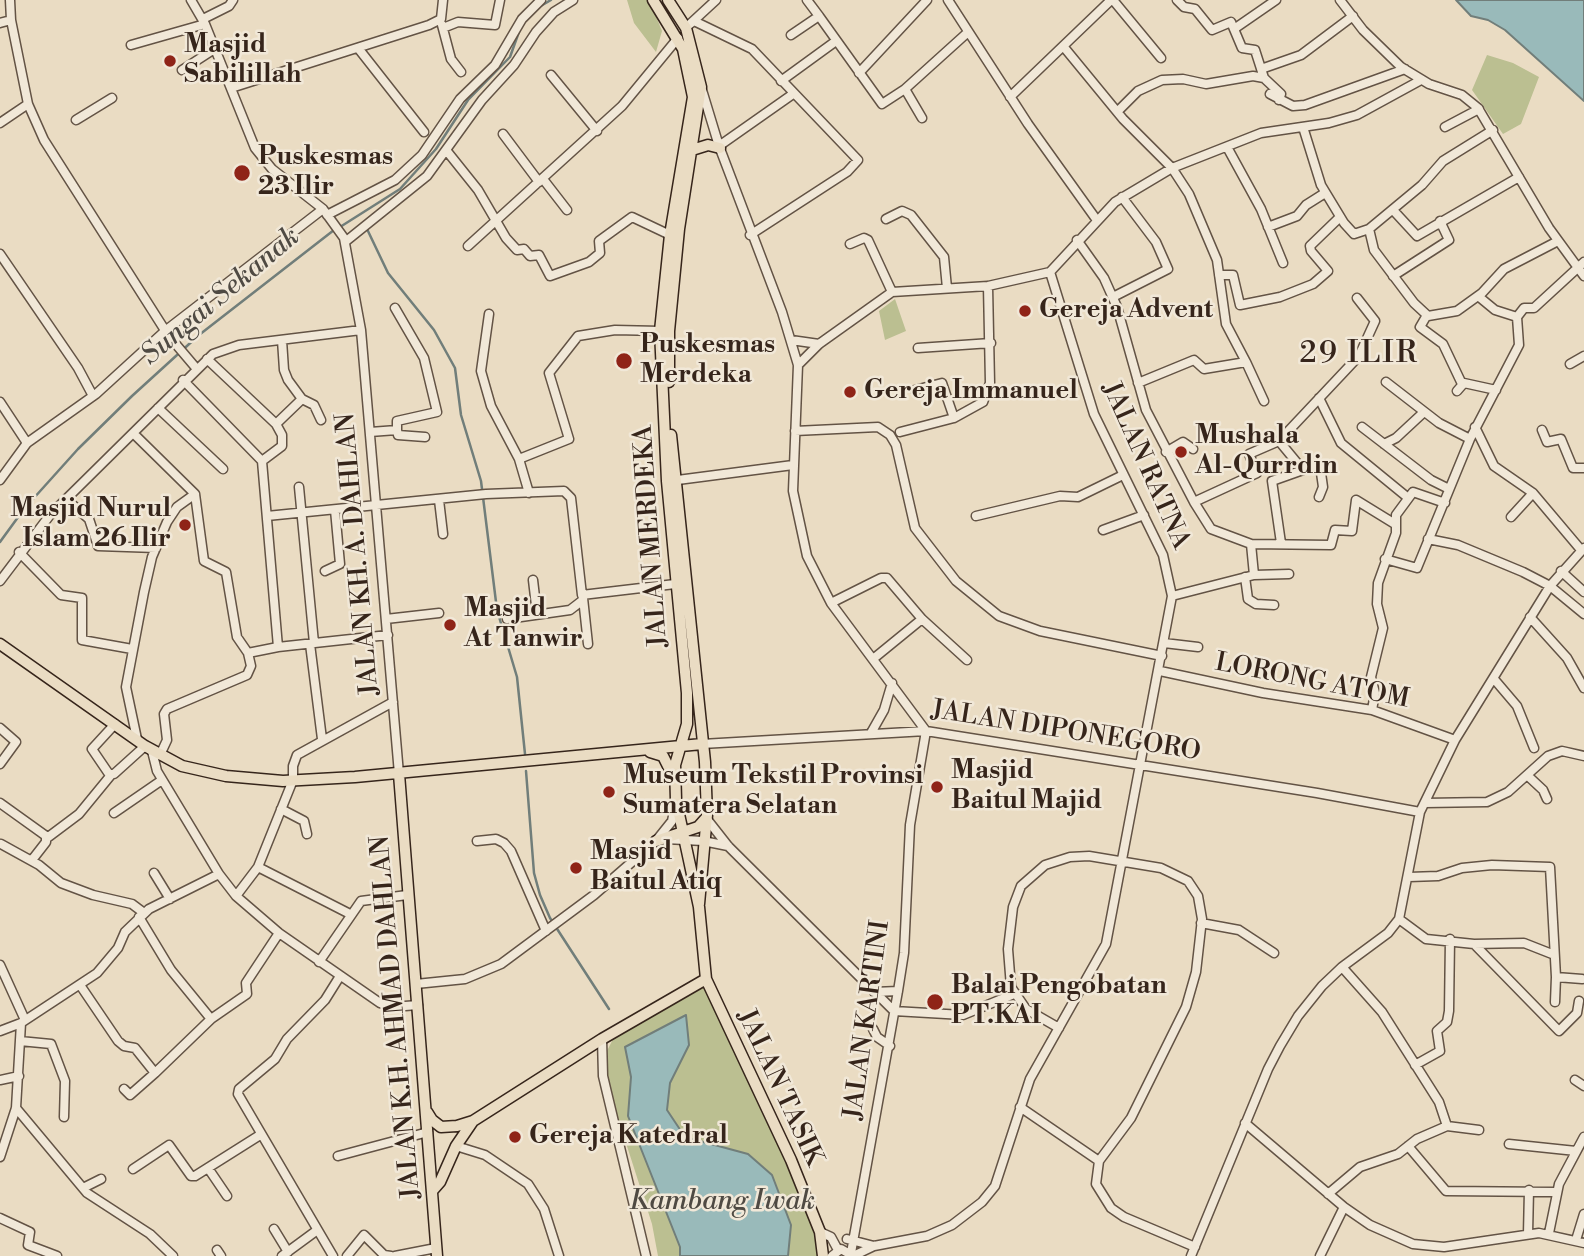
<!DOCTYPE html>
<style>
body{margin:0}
canvas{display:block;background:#eadcc3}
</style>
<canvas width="1584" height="1256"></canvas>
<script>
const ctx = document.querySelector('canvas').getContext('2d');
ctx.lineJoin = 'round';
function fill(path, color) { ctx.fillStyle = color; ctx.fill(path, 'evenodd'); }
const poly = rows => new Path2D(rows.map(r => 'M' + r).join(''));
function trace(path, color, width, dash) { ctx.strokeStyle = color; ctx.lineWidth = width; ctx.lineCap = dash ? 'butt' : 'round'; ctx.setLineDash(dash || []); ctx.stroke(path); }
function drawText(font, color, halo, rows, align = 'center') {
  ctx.font = font + ' "Libre Bodoni",serif'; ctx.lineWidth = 5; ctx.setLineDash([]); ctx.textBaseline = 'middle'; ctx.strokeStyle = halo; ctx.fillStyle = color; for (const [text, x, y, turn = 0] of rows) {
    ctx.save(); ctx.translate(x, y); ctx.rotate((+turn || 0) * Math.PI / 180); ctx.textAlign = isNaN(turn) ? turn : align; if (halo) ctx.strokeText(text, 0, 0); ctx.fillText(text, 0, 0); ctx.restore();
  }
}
fill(poly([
 [627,0,648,0,651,4,662,31,656,52,634,23],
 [1487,55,1513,63,1539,77,1521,124,1503,134,1472,90],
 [895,299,906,331,885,340,879,311],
 [703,985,748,1076,814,1229,817,1256,658,1256,652,1224,608,1087,606,1053,614,1037]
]), '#bbbf91');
const water = poly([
 [1456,0,1584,0,1584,101,1505,30,1488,20,1471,16,1456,0],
 [686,1015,689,1045,670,1083,667,1110,685,1137,748,1154,772,1175,791,1225,788,1256,680,1256,680,1247,628,1116,631,1077,625,1047,686,1015]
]);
fill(water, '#99baba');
trace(water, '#717e7a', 2);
trace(poly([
 [539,7,551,0],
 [340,227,400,189,436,149,468,100,510,57,520,29],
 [367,229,388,273,434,330,455,368,461,415,481,481,497,610,517,677,525,754],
 [0,542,24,509,78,449,132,396,199,335,334,230],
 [526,771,534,873,540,895,550,918,609,1009]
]), '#717e7a', 2.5);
const minor = poly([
 [10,0,11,20,28,104,44,140,168,335,196,368],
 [191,0,205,24,255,148,272,169,323,209,344,238,361,330,399,774],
 [807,0,819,16],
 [948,0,1028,124,1096,219],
 [1113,0,1161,58],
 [1177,0,1184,7,1195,9,1212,30,1231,22,1242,48,1255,50,1264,78,1281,94,1279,100],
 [1340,0,1363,30,1401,67,1429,84,1462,95,1478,108,1549,228,1584,276],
 [203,19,229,6,233,0],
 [694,21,752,49,858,160,847,172,750,235],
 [0,23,11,20],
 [690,24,716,0],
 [442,25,451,59,461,72],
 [443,28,458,22,495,25,500,0],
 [1234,29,1276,0],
 [791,35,819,16,882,104,905,89],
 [131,45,205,24],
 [1063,46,1123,119,1172,168,1189,194,1217,260,1226,324,1246,362],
 [358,48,424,132],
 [1261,69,1301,55,1353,16],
 [182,70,216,48],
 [859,73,927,0],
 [551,75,597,131],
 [781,81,836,41],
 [231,88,429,25,441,19,443,0],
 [702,90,719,146,782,312,798,365,793,491,807,556,831,603,926,731,910,825,904,953,898,991,851,1253],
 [1270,94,1293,106,1305,105,1405,69],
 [1010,97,1111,0],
 [1118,111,1138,91,1162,80,1183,79,1206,84,1253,76,1264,78],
 [922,118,905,89,967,33],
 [76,120,112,98],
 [0,123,28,104],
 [1303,127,1321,185,1344,223,1354,234,1369,229,1374,250,1414,303,1428,316,1457,311,1482,293,1504,269,1558,241],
 [1445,127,1479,109],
 [503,134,539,182],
 [719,146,793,94],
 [1227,147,1261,209,1283,263],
 [446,150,478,190,506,238,517,250,524,249,530,256,539,255,550,276,589,262,600,253,599,241,632,217,670,235],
 [543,179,567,210],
 [1393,210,1417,236,1519,177],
 [327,215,395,180,422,155,460,99,495,65,522,19,541,0],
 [886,219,902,211,911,215,944,257,947,288],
 [1268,227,1297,216,1306,205,1325,193],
 [1369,229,1422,185,1443,161,1493,130],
 [1077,240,1104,278,1117,307,1146,410,1194,502,1211,529,1251,544],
 [345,242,427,176,482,100,514,65,536,32,554,12,573,0],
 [850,244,864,238,868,240,892,292],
 [468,246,622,106,678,38],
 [0,254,78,368,93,396],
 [1050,272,1115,202,1172,168,1261,133,1329,123,1357,115,1421,80],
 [1219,275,1233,275,1240,305,1280,297,1313,284,1328,271,1311,251,1310,246,1340,217],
 [1393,276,1449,240,1440,221],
 [1478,296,1495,310,1517,317,1524,308,1534,308,1584,262],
 [1113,297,1168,269,1156,242,1122,197],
 [395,308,424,358,437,412,397,421,397,430],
 [489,314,481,371,491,406,519,459,529,493],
 [1427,315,1420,327,1443,344,1462,384],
 [282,340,284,370,288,380,302,399,314,405,321,420],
 [791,340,819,344],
 [918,348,991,343],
 [207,359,276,424,302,399],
 [1570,364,1584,356],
 [798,365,819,344,892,292,988,286,1050,272],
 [183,380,262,461,278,647],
 [1386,382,1439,423,1470,439],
 [1138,383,1194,360,1204,369,1246,362,1264,401],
 [915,390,942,383,954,418],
 [1457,391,1464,383,1496,390],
 [1319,398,1341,443,1407,497],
 [0,402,27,443,96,394,165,331,323,209],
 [158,408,223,469],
 [1362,427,1431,480,1449,489],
 [1475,427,1494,466,1533,493,1581,550],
 [1542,430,1547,442,1561,439,1573,468,1584,468],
 [795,431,878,427,890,435,896,445,915,528,956,581,999,616,1040,631,1162,656],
 [370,432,397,430,398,435,425,437],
 [900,432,954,418,983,402,990,383,988,286],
 [134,434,195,494,204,561,226,572,237,637,248,653,251,666,247,675,167,709,164,714,167,740,160,755],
 [1279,441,1303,470,1320,466,1323,487,1319,497],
 [1384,444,1396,438,1424,412],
 [1166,452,1183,442,1193,449],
 [519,459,569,439,549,373,578,336,615,330,660,331],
 [262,461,282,446,282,435,276,424],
 [0,480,27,443],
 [670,481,793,465],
 [299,487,314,643],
 [67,500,89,519,98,546,156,548],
 [439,500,443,534],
 [1194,502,1257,473,1249,454,1279,441,1359,356,1375,321,1357,298],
 [267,516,486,494,564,491,571,498,582,595,675,584],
 [976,516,1060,496,1078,497,1123,475],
 [1511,517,1533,493],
 [1103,530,1144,515],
 [1428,539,1458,545,1523,572,1550,586,1584,614],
 [1281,543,1272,481,1303,470],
 [19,552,61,595,82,598,82,640,132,649],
 [1385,559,1417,568,1470,439,1519,345,1517,317],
 [325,571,340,564,335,510],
 [1561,571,1584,592],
 [1254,575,1289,574],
 [1245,577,1248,599,1256,604,1274,605],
 [533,580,537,614],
 [0,581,50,515,213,354,239,345,361,330],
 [1172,596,1254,575,1251,544,1331,545,1335,530,1352,531,1356,500,1395,524],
 [583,598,588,644],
 [831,603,881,578,887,578,922,619,967,660],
 [1530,617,1567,658,1584,688],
 [386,619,439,613],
 [507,619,570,610,583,600],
 [1164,643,1198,647],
 [310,644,322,739],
 [248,653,278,647,388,635],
 [873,659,922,619],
 [1160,671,1263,693,1372,710,1455,740],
 [1494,679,1517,706,1534,748],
 [1372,710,1375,693,1371,677,1383,628,1377,604,1378,583,1396,533,1396,515,1413,492,1445,503],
 [115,724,92,749,109,774,114,774,145,746],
 [0,728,16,742,0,764],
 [871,733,884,710,892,683],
 [137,739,126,687,144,592,152,557,167,522,177,507,195,494],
 [702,744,926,731,1317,793,1420,812],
 [152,751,157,771,219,874,236,896,279,933,380,1003,392,1007,418,1005],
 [1528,776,1543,790,1547,799],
 [0,803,46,836,46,842,32,860],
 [1425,803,1487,802,1508,792,1548,756,1562,751,1584,756],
 [281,809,304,821,307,834],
 [114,813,162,780],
 [706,818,728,846,894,1011,963,1015,1014,994],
 [47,838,79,814,111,775],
 [666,839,703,841,728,846],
 [477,841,496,839,504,843,511,851,546,931],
 [1,844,39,865,61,883,93,895,132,904,144,913],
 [258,867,350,914],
 [154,873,170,899],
 [1409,877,1438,876,1462,868,1492,865,1550,867,1556,977,1582,979],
 [236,896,258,867,293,780,293,766,297,755,393,702],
 [139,917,171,970,211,1019,247,994,246,983,279,933],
 [1399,919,1426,939,1474,944,1559,1031,1577,1013,1579,1001],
 [1201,923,1239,930,1274,953],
 [1474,944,1524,943,1552,954],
 [319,962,361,901,407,895],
 [0,965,25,1020],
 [1342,967,1382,1012,1439,1102,1447,1126,1479,1130],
 [416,984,465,979,501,964,594,895,656,841,672,821,675,806],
 [80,985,118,1041,124,1046,135,1048,155,1073,211,1019],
 [874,992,898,991],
 [1555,1002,1556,977],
 [1059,1028,1026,1009,1011,987,1008,949,1013,907,1021,886,1045,865,1070,857,1089,856,1161,868,1188,881,1198,896,1202,919,1196,972,1186,1007,1131,1118,1099,1161],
 [873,1029,877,1037,890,1046],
 [0,1031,21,1023,97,973,118,948,125,932,149,909,219,874],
 [602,1039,603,1076,646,1256],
 [20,1041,51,1044,65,1081,64,1117],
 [1415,1065,1440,1051,1437,1031,1447,1022,1449,1011,1450,939],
 [0,1080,19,1076],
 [1575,1080,1584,1086],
 [124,1089,130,1095,155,1073],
 [1020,1107,1099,1161,1096,1184,1111,1208,1124,1217,1195,1247],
 [16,1108,87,1193,150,1234,173,1256],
 [1245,1123,1344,1207,1370,1225,1413,1244,1444,1247,1539,1233,1584,1243],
 [1509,1144,1576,1151],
 [456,1146,485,1155,528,1184,544,1209,559,1256],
 [1408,1146,1446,1191,1556,1192],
 [338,1156,428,1132],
 [0,1157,16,1108,21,1023],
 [208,1168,227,1196],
 [133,1169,169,1145,191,1176,195,1176,260,1135],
 [83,1188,101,1179],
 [1328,1194,1360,1167,1398,1154,1417,1139,1447,1126],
 [0,1218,30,1232,28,1245,57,1256],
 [274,1229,288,1252],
 [820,1232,831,1237,838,1250],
 [1549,1233,1559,1184,1584,1137],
 [1528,1234,1529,1190],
 [847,1239,874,1246,927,1236,952,1225,982,1202,995,1186,1030,1079,1106,944,1172,596,1163,555,1094,414,1050,272],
 [1576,1240,1584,1214],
 [217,1250,221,1256],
 [282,1256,316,1231],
 [333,1256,238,1094,239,1089,275,1059,287,1039,325,1000,340,976],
 [347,1256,364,1235,384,1255,391,1256],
 [395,1256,436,1248],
 [832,1256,841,1249,853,1256],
 [853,1256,874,1246],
 [1191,1256,1268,1069,1280,1046,1298,1016,1322,986,1342,967,1388,933,1399,919,1420,812,1455,740,1550,586,1584,548],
 [1320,1256,1344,1207]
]);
const major = poly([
 [653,0,683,49,693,97,670,235,660,331,667,481,687,693,687,724,675,765,676,800,699,907,706,979,791,1160,820,1232,823,1256],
 [668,0,686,28,701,87,679,229,669,331,669,382],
 [692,150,708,145,720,148],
 [671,435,705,762,707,815,699,904],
 [0,644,145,746,182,766,226,776,283,781,355,777,702,744],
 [650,752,663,756,672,774],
 [399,774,437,1256],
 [656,841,698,827,706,818],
 [427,1112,432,1120,441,1127,457,1126,473,1121,602,1039,706,979],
 [433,1190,440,1182,456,1146,473,1121]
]);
trace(minor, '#635345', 11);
trace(major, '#36251b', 13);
trace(minor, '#f1e8d8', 8);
trace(major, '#eadcc3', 10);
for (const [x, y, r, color] of [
 [170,61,7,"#8f2418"],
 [242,173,9,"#8f2418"],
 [1025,311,7,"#8f2418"],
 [624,361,9,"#8f2418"],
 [850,392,7,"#8f2418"],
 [1181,452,7,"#8f2418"],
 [185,525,7,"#8f2418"],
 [450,625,7,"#8f2418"],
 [937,787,7,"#8f2418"],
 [609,792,7,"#8f2418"],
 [576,868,7,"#8f2418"],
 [935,1002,9,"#8f2418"],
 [515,1137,7,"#8f2418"]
]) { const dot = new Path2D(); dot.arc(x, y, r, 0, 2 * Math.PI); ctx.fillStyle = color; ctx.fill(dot); trace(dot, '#f1e8d8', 2.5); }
drawText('bold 26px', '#36251b', '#f1e8d8', [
 ["Masjid",184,46],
 ["Sabilillah",184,76],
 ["Puskesmas",258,158],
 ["23 Ilir",258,188],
 ["Gereja Advent",1039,311],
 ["Puskesmas",640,346],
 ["Merdeka",640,376],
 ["Gereja Immanuel",864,392],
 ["Mushala",1195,437],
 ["Al-Qurrdin",1195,467],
 ["Masjid Nurul",171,510,"right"],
 ["Islam 26 Ilir",171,540,"right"],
 ["Masjid",464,610],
 ["At Tanwir",464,640],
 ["Masjid",951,772],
 ["Baitul Majid",951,802],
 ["Museum Tekstil Provinsi",623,777],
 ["Sumatera Selatan",623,807],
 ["Masjid",590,853],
 ["Baitul Atiq",590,883],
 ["Balai Pengobatan",951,987],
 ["PT.KAI",951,1017],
 ["Gereja Katedral",529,1137]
], 'left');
drawText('26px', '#36251b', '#f1e8d8', [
 ["JALAN RATNA",1145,466,66],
 ["JALAN MERDEKA",652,536,-94],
 ["JALAN KH. A. DAHLAN",359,554,-95],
 ["LORONG ATOM",1312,682,11],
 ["JALAN DIPONEGORO",1066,732,9],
 ["JALAN K.H. AHMAD DAHLAN",397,1017,-95],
 ["JALAN KARTINI",868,1020,-82],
 ["JALAN TASIK",779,1088,65]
]);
drawText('italic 28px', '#4f4a43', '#f1e8d8', [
 ["Sungai Sekanak",221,297,-40],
 ["Kambang Iwak",722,1202]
]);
ctx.letterSpacing = '2px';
drawText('30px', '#36251b', '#f1e8d8', [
 ["29 ILIR",1359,355]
]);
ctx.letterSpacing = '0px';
</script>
